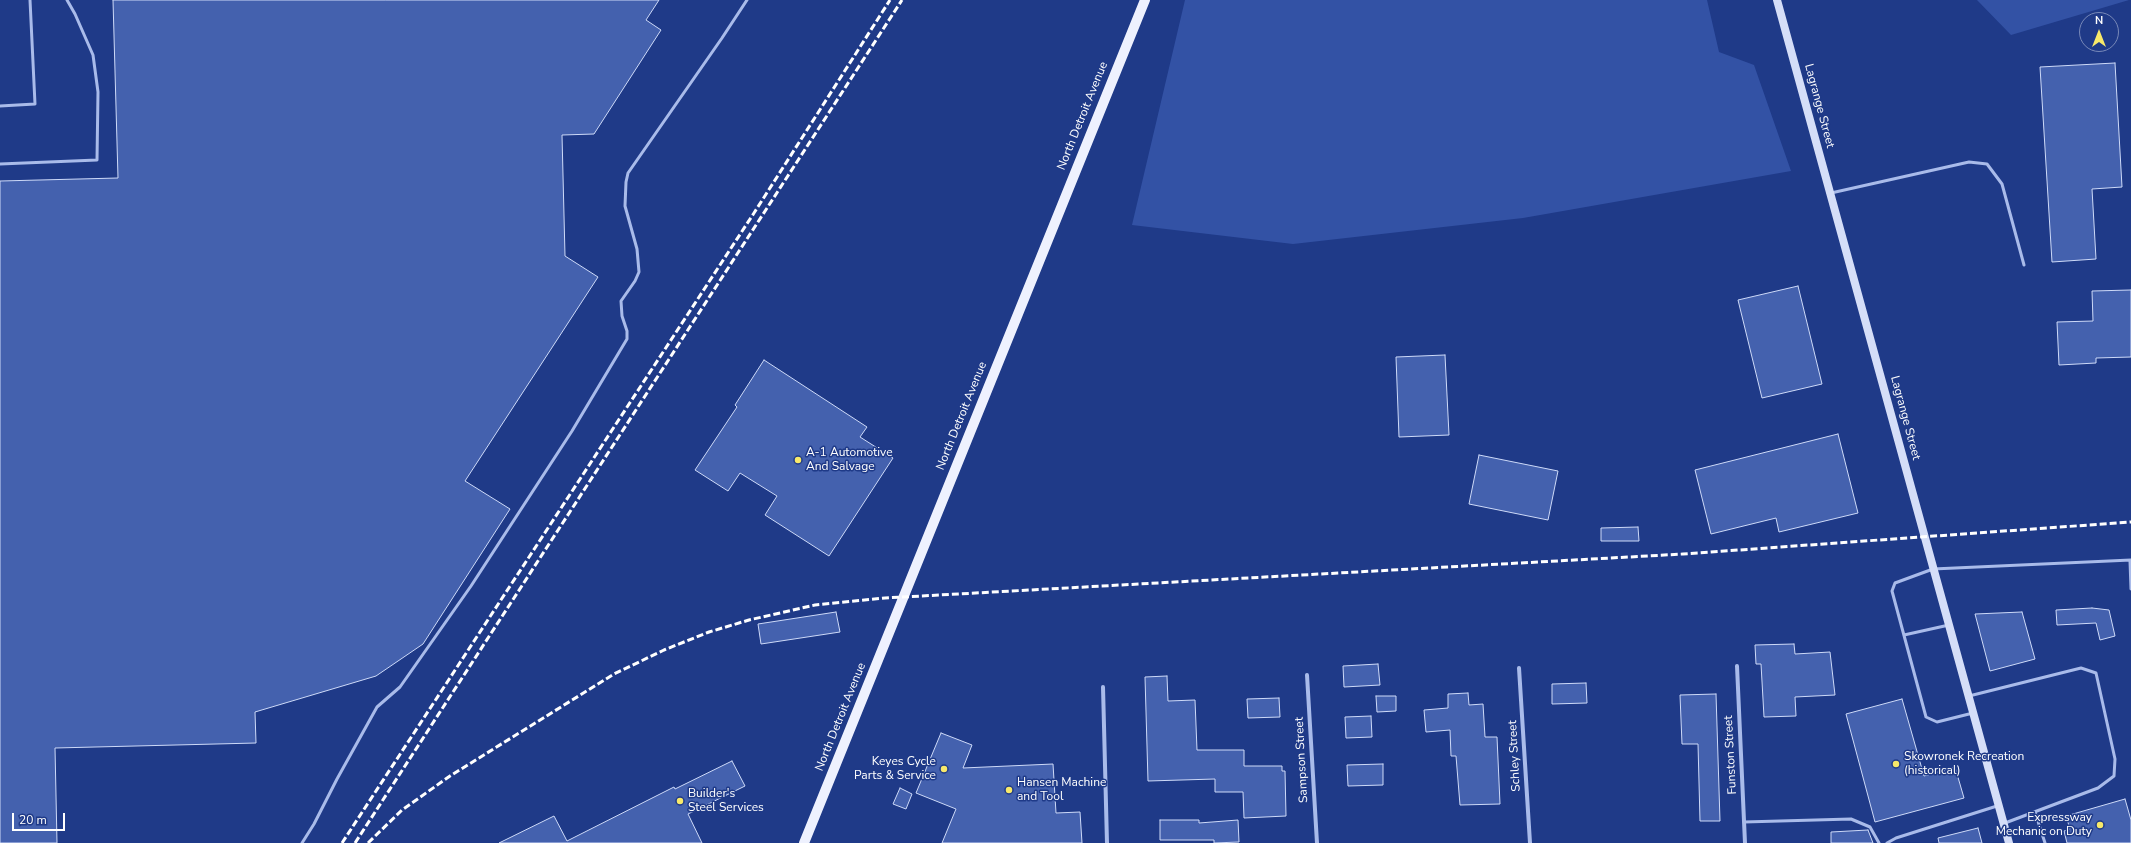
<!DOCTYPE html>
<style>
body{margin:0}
#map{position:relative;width:2131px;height:843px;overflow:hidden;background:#1f3a88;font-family:"Nunito Sans",sans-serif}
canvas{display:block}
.north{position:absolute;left:2079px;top:12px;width:40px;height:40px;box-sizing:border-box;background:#1f3a88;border:1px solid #7989b8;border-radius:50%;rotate:0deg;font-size:11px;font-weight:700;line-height:16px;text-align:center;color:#fff}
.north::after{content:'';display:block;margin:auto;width:14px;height:18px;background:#f8e96a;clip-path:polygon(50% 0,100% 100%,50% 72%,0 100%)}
.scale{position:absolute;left:12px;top:813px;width:53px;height:18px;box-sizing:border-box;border:2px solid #fff;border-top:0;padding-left:5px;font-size:12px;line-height:14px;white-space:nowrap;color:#fff;-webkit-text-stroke:3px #1f3a88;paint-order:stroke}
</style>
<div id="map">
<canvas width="2131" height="843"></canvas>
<div class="north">N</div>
<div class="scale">20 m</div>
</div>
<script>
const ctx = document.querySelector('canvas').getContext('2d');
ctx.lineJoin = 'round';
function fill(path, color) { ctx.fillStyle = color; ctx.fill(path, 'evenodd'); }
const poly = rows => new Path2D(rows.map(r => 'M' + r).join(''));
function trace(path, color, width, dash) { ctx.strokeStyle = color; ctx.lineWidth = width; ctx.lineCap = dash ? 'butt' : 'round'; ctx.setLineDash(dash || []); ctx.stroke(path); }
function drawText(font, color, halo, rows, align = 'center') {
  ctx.font = font + ' "Nunito Sans",sans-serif'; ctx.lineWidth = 3; ctx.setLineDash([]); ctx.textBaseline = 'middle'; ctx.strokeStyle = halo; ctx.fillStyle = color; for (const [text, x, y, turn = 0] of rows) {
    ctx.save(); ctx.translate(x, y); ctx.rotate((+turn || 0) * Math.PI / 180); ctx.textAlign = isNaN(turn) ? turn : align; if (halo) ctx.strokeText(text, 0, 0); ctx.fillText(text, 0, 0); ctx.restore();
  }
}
fill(poly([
 [1185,0,1707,0,1719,52,1754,65,1791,171,1523,218,1293,244,1132,225],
 [1977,0,2129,0,2011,35]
]), '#3352a5');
const building = poly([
 [113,0,659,0,646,20,661,30,594,134,562,135,565,256,598,277,465,481,510,509,423,644,376,676,255,712,256,743,55,748,57,843,0,843,0,181,118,178,113,0],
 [2115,63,2122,187,2092,189,2096,259,2052,262,2040,67,2115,63],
 [1798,286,1822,384,1762,398,1738,300,1798,286],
 [2131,290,2131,357,2096,358,2096,363,2059,365,2057,322,2093,321,2092,291,2131,290],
 [1445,355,1449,435,1399,437,1396,357,1445,355],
 [764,360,867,427,860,437,893,458,829,556,765,515,777,496,740,473,728,491,695,470,737,407,735,405,764,360],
 [1838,434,1858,513,1779,532,1776,518,1711,534,1695,470,1838,434],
 [1479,455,1558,471,1548,520,1469,504,1479,455],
 [1638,527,1639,541,1601,541,1601,528,1638,527],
 [2092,608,2109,610,2115,636,2100,640,2096,623,2057,625,2056,610,2092,608],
 [836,612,840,632,761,644,758,624,836,612],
 [2022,612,2035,659,1990,671,1975,614,2022,612],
 [1794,644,1795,654,1830,652,1835,695,1795,697,1796,716,1764,717,1761,664,1756,664,1755,645,1794,644],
 [1378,664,1380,685,1344,687,1343,666,1378,664],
 [1167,676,1168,701,1195,700,1197,750,1244,750,1244,766,1282,766,1282,771,1285,771,1286,816,1244,818,1243,792,1215,792,1215,779,1148,781,1145,677,1167,676],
 [1586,683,1587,703,1552,704,1552,684,1586,683],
 [1468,693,1469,705,1483,704,1485,737,1497,737,1500,804,1460,805,1456,756,1451,756,1450,730,1426,732,1424,710,1448,708,1448,694,1468,693],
 [1716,694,1720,821,1700,821,1698,744,1682,744,1680,695,1716,694],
 [1376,696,1396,696,1396,711,1377,712,1376,696],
 [1279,698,1280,717,1248,718,1247,699,1279,698],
 [1902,699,1924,776,1955,767,1964,798,1875,822,1846,714,1902,699],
 [1371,716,1372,737,1346,738,1345,717,1371,716],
 [941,733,972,745,963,768,1053,764,1056,813,1080,812,1082,843,942,843,956,809,916,793,941,733],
 [732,761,745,786,688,814,702,843,499,843,554,816,567,841,674,787,675,789,732,761],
 [1383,764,1383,785,1348,786,1347,765,1383,764],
 [900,788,912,794,906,809,893,804,900,788],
 [2125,799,2131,820,2131,843,2067,843,2064,831,2070,829,2066,816,2125,799],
 [1160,820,1199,820,1199,823,1238,820,1239,842,1214,843,1214,840,1160,840,1160,820],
 [1978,828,1982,843,1939,843,1938,838,1978,828],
 [1868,830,1873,843,1831,843,1831,832,1868,830]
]);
fill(building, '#4461ae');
trace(building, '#cedaf8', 1);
trace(poly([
 [0,106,35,104,30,0],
 [0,164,97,160,98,92,93,55,75,14,67,0],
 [1831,193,1969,162,1987,164,2002,184,2024,265],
 [2130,561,2131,589],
 [1904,635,1949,625],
 [1969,696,2081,668,2096,673,2115,759,2114,776,2098,788,2005,823],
 [1973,713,1937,722,1926,717,1892,591,1895,583,1933,569,2131,560],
 [2035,812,2045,843],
 [1744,822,1851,819,1870,827,1879,843],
 [302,843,314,824,337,779,377,707,400,687,471,586,572,431,627,339,627,331,622,316,621,301,635,281,639,272,637,249,625,206,626,182,628,173,722,38,747,0],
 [1887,843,1896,838,1997,806]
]), '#a9bbea', 3);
trace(poly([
 [1737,666,1745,843],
 [1519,668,1530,843],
 [1307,675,1317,843],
 [1103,687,1107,843]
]), '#a9bbea', 4);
trace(poly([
 [1777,0,2009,843]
]), '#d5def8', 8);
trace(poly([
 [804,843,1145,0]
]), '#eef1fe', 10);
trace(poly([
 [342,843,754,213,890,0],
 [355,843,902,0],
 [368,843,402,810,450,776,614,674,664,650,709,632,749,620,815,605,885,598,1683,554,2131,522]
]), '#fff', 3, [7, 3]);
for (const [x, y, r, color] of [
 [798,460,4,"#f8e96a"],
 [1896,764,4,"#f8e96a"],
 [944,769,4,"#f8e96a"],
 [1009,790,4,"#f8e96a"],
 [680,801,4,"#f8e96a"],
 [2100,825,4,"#f8e96a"]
]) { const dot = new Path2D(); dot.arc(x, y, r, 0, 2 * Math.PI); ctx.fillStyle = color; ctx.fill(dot); trace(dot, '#1f3a88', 1.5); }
drawText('12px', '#fff', '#1f3a88', [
 ["Lagrange Street",1819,106,75],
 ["North Detroit Avenue",1083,116,-68],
 ["North Detroit Avenue",962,416,-68],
 ["Lagrange Street",1905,418,75],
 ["North Detroit Avenue",841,717,-68],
 ["Funston Street",1731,755,-93],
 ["Schley Street",1515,756,-93],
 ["Sampson Street",1302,760,-93]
]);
drawText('12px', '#fff', '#1f3a88', [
 ["A-1 Automotive",806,453],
 ["And Salvage",806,467],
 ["Skowronek Recreation",1904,757],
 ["(historical)",1904,771],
 ["Keyes Cycle",936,762,"right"],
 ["Parts & Service",936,776,"right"],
 ["Hansen Machine",1017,783],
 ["and Tool",1017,797],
 ["Builder's",688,794],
 ["Steel Services",688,808],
 ["Expressway",2092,818,"right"],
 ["Mechanic on Duty",2092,832,"right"]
], 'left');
</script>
